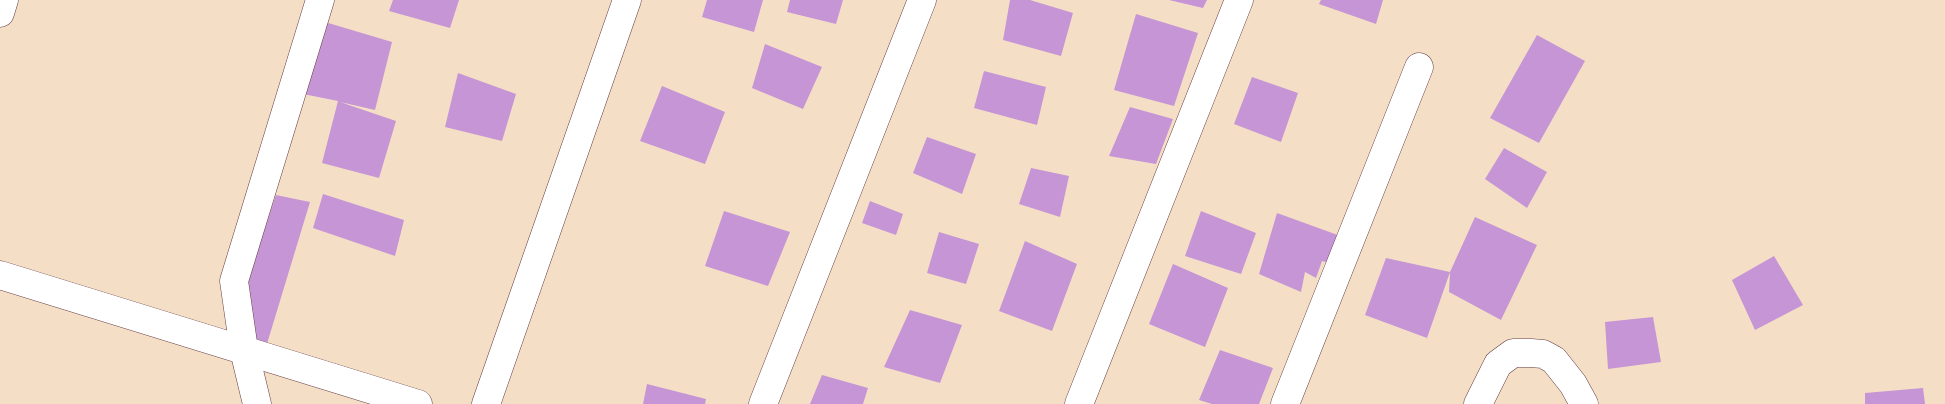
<!DOCTYPE html>
<style>
body{margin:0}
canvas{display:block;background:#f4dfc6}
</style>
<canvas width="1945" height="404"></canvas>
<script>
const ctx = document.querySelector('canvas').getContext('2d');
ctx.lineJoin = 'round';
function fill(path, color) { ctx.fillStyle = color; ctx.fill(path, 'evenodd'); }
const poly = rows => new Path2D(rows.map(r => 'M' + r).join(''));
function trace(path, color, width, dash) { ctx.strokeStyle = color; ctx.lineWidth = width; ctx.lineCap = dash ? 'butt' : 'round'; ctx.setLineDash(dash || []); ctx.stroke(path); }
fill(poly([
 [393,0,459,0,450,28,389,11],
 [707,0,763,0,754,32,702,17],
 [790,0,843,0,836,24,787,12],
 [1010,0,1030,0,1073,13,1061,56,1003,40],
 [1169,0,1207,0,1203,8],
 [1321,0,1383,0,1376,24,1319,4],
 [1136,14,1198,33,1174,106,1114,90],
 [325,22,392,42,375,110,340,102,396,121,379,178,322,163,338,101,303,94],
 [1537,35,1585,61,1539,143,1490,118],
 [765,44,822,67,803,109,752,88],
 [984,71,1046,87,1037,125,974,108],
 [458,73,516,94,502,141,445,127],
 [1252,77,1298,93,1281,142,1234,124],
 [662,86,725,112,705,164,640,141],
 [1130,107,1173,119,1156,164,1109,156],
 [927,137,976,154,962,194,913,173],
 [1504,148,1547,172,1527,208,1485,179],
 [1031,168,1069,176,1060,217,1019,204],
 [323,194,404,220,395,256,313,228],
 [276,195,310,202,266,347,250,340,244,288],
 [870,201,903,214,896,235,862,223],
 [724,211,790,232,768,286,705,266],
 [1201,211,1256,233,1241,274,1185,256],
 [1277,213,1346,238,1336,265,1322,261,1316,278,1305,272,1301,292,1259,274],
 [1475,217,1537,245,1501,320,1449,292,1450,272,1427,338,1365,315,1386,258,1450,272],
 [939,232,979,244,966,284,927,273],
 [1025,241,1077,264,1052,331,999,311],
 [1774,256,1803,305,1755,330,1732,280],
 [1173,264,1228,288,1205,347,1149,324],
 [910,310,962,325,940,383,884,367],
 [1653,317,1661,362,1608,369,1605,322],
 [1220,350,1273,368,1259,404,1212,404,1199,400],
 [822,375,868,388,863,404,810,404],
 [647,384,706,399,705,404,643,404],
 [1923,388,1925,404,1865,404,1865,393]
]), '#c695d5');
const street = poly([
 [0,13,4,0],
 [0,275,418,404],
 [257,404,244,350,234,281,320,0],
 [486,404,627,0],
 [763,404,922,0],
 [1079,404,1239,0],
 [1285,404,1419,67],
 [1478,404,1498,364,1513,353,1531,353,1543,354,1554,360,1573,384,1584,404]
]);
trace(street, '#643c42', 29);
trace(street, '#fff', 28);
</script>
